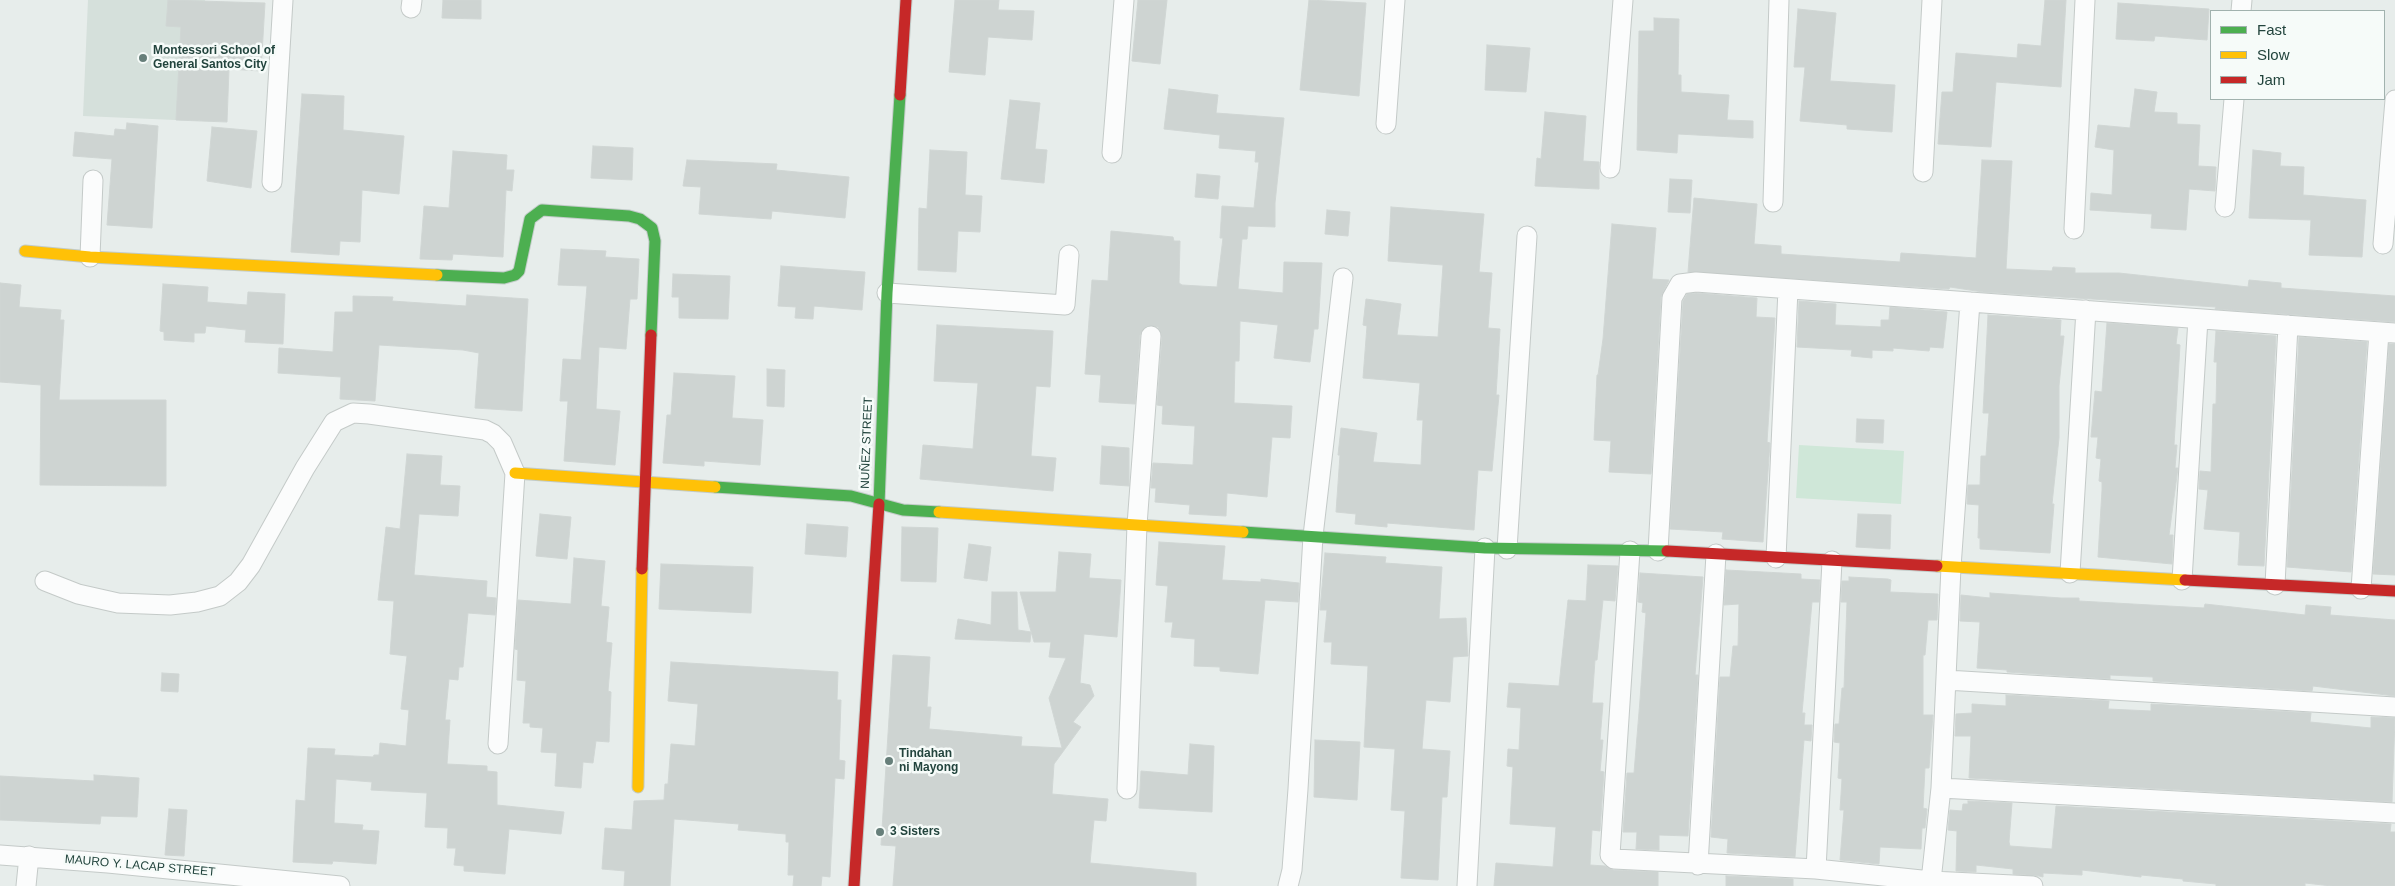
<!DOCTYPE html>
<meta charset="utf-8">
<style>
body{margin:0}
#map{position:relative;width:2395px;height:886px;overflow:hidden;background:#e7edeb;font-family:Arial,sans-serif}
canvas{display:block}
.legend{position:absolute;left:2210px;top:10px;width:175px;height:90px;box-sizing:border-box;background:#f6fbf9;border:1px solid #a1b2ae;margin:0;padding:6px 9px;list-style:none;font-size:15px;color:#22443d}
.legend li{display:flex;align-items:center;gap:10px;height:25px}
.legend b{width:25px;border:1px solid #a1b2ae}
</style>
<div id="map">
<canvas width="2395" height="886"></canvas>
<ul class="legend">
<li><b style="height:6px;background:#4caf50"></b>Fast</li>
<li><b style="height:6px;background:#ffc107"></b>Slow</li>
<li><b style="height:6px;background:#c62828"></b>Jam</li>
</ul>
</div>
<script>
const ctx = document.querySelector('canvas').getContext('2d');
ctx.lineJoin = 'round';
function fill(path, color) { ctx.fillStyle = color; ctx.fill(path, 'evenodd'); }
const poly = rows => new Path2D(rows.map(r => 'M' + r).join(''));
function trace(path, color, width, dash) { ctx.strokeStyle = color; ctx.lineWidth = width; ctx.lineCap = dash ? 'butt' : 'round'; ctx.setLineDash(dash || []); ctx.stroke(path); }
function drawText(font, color, halo, rows, align = 'center') {
  ctx.font = font + ' Arial,sans-serif'; ctx.lineWidth = 5; ctx.setLineDash([]); ctx.textBaseline = 'middle'; ctx.strokeStyle = halo; ctx.fillStyle = color; for (const [text, x, y, turn = 0] of rows) {
    ctx.save(); ctx.translate(x, y); ctx.rotate((+turn || 0) * Math.PI / 180); ctx.textAlign = isNaN(turn) ? turn : align; if (halo) ctx.strokeText(text, 0, 0); ctx.fillText(text, 0, 0); ctx.restore();
  }
}
fill(poly([
 [88,0,205,0,198,121,83,116]
]), '#d5e0db');
fill(poly([
 [1799,445,1904,451,1901,504,1796,498]
]), '#cfe7d8');
const building = poly([
 [168,0,265,3,261,71,229,69,227,122,176,120,181,27,166,26,168,0],
 [443,0,481,0,481,19,442,18,443,0],
 [955,0,999,0,998,10,1034,11,1032,40,988,37,985,75,949,72,955,0],
 [1138,0,1167,0,1160,64,1132,61,1138,0],
 [1309,0,1366,3,1359,96,1300,90,1309,0],
 [2045,0,2066,0,2061,87,1996,82,1991,147,1938,144,1942,92,1953,92,1956,53,2017,58,2018,44,2041,46,2045,0],
 [2118,3,2209,9,2207,40,2155,36,2154,41,2116,39,2118,3],
 [1798,9,1836,13,1830,81,1895,85,1892,132,1847,129,1847,125,1800,121,1805,67,1794,67,1798,9],
 [1654,18,1679,19,1678,75,1681,75,1681,92,1729,95,1727,120,1753,121,1753,138,1678,134,1677,153,1637,150,1639,31,1654,31,1654,18],
 [1487,45,1530,48,1526,92,1485,90,1487,45],
 [1169,89,1218,95,1216,113,1284,118,1275,203,1275,227,1248,226,1247,239,1242,239,1238,289,1283,293,1284,262,1322,263,1318,329,1314,329,1310,362,1274,358,1278,325,1240,321,1239,361,1235,361,1234,403,1292,406,1290,438,1272,437,1267,497,1227,493,1226,516,1189,514,1190,505,1155,502,1156,488,1151,488,1153,463,1193,465,1195,426,1162,424,1163,406,1157,405,1162,337,1158,327,1147,326,1140,335,1135,404,1099,402,1101,375,1085,374,1092,280,1108,281,1111,231,1173,237,1174,241,1180,241,1179,283,1182,285,1217,287,1223,238,1220,238,1222,206,1254,208,1259,162,1255,162,1256,151,1219,148,1220,135,1164,129,1169,89],
 [2135,89,2157,92,2154,112,2177,113,2177,124,2200,125,2198,166,2216,167,2215,191,2189,189,2186,230,2151,228,2152,214,2090,210,2091,193,2112,195,2114,150,2095,147,2098,125,2130,128,2135,89],
 [302,94,344,96,343,130,404,136,399,194,362,190,360,242,340,241,339,255,291,252,302,94],
 [1010,100,1040,103,1035,149,1047,150,1044,183,1001,179,1010,100],
 [1545,112,1586,116,1583,161,1599,162,1599,189,1535,186,1537,158,1541,159,1545,112],
 [127,123,158,126,152,228,107,225,112,159,73,156,75,132,114,136,115,129,126,130,127,123],
 [212,127,257,131,251,188,207,181,212,127],
 [593,146,633,148,632,180,591,178,593,146],
 [930,150,967,152,965,195,982,196,980,232,958,231,956,272,918,270,919,208,927,209,930,150],
 [2253,150,2281,153,2280,166,2304,167,2303,195,2366,200,2362,257,2309,255,2311,220,2249,218,2253,150],
 [453,151,507,155,506,170,514,170,512,191,506,190,503,257,453,254,452,260,420,259,424,206,449,208,453,151],
 [687,160,777,164,776,170,849,177,845,218,772,211,771,219,699,214,701,187,683,186,687,160],
 [1982,160,2012,161,2006,269,2052,271,2053,267,2075,268,2075,273,2119,273,2248,287,2249,280,2281,283,2281,288,2395,296,2395,322,2215,309,2216,307,1983,292,1950,287,1949,289,1688,272,1694,198,1757,204,1754,244,1781,246,1781,254,1900,262,1901,253,1976,258,1982,160],
 [1197,174,1220,176,1218,199,1195,197,1197,174],
 [1670,179,1692,180,1690,213,1668,212,1670,179],
 [1391,207,1484,214,1479,272,1492,273,1488,328,1500,329,1496,395,1499,395,1492,471,1478,470,1474,530,1387,523,1387,527,1355,524,1356,514,1336,512,1340,455,1338,455,1341,428,1377,433,1373,462,1421,465,1423,420,1417,420,1420,383,1363,378,1367,326,1363,325,1366,299,1401,304,1397,335,1438,337,1443,265,1388,261,1391,207],
 [1327,210,1350,212,1348,236,1325,234,1327,210],
 [1612,224,1656,228,1652,279,1669,280,1661,297,1651,474,1609,472,1611,441,1594,440,1597,375,1598,375,1603,339,1612,224],
 [561,249,606,251,605,257,639,259,637,299,630,299,626,349,599,347,596,409,620,411,615,465,564,461,568,401,560,401,563,359,581,360,587,286,558,285,561,249],
 [781,266,865,272,862,310,814,306,813,319,795,318,796,307,778,306,781,266],
 [673,274,730,276,728,319,679,318,679,297,672,297,673,274],
 [0,283,21,285,19,307,61,310,60,320,64,320,59,400,166,400,166,486,40,485,41,385,0,382,0,283],
 [163,284,208,287,207,302,247,305,248,292,285,294,283,344,245,342,246,330,206,326,205,333,194,333,194,342,164,340,164,332,160,331,163,284],
 [1696,293,1757,298,1756,317,1775,318,1767,442,1770,443,1763,542,1722,539,1723,532,1670,529,1683,301,1687,294,1696,293],
 [467,295,528,299,522,411,475,408,479,353,463,350,379,345,375,401,340,399,341,377,278,373,279,348,333,352,335,312,353,312,353,296,393,297,392,301,466,306,467,295],
 [1799,301,1836,304,1835,325,1881,327,1881,320,1889,320,1890,307,1947,312,1943,348,1930,347,1929,351,1893,348,1893,351,1872,350,1872,358,1851,356,1852,350,1797,347,1799,301],
 [1988,315,2061,320,2060,336,2064,336,2059,386,2059,438,2052,504,2054,504,2050,553,1980,549,1980,538,1978,538,1979,505,1967,504,1968,485,1980,485,1981,456,1986,456,1989,413,1983,413,1988,315],
 [2107,323,2178,328,2176,344,2180,345,2174,445,2177,445,2175,468,2178,468,2169,535,2173,535,2172,564,2098,557,2102,490,2102,482,2099,481,2101,459,2096,458,2098,437,2091,437,2095,391,2102,392,2107,323],
 [937,325,1053,331,1050,387,1036,386,1031,456,1056,458,1053,491,920,479,923,445,973,449,978,383,934,381,937,325],
 [2216,331,2276,336,2264,566,2238,565,2240,532,2204,529,2208,490,2199,489,2200,471,2211,472,2213,404,2216,404,2217,362,2214,362,2216,331],
 [2299,337,2367,342,2351,572,2287,567,2299,337],
 [2389,344,2395,344,2395,575,2373,574,2389,344],
 [767,369,785,370,784,407,767,406,767,369],
 [674,373,735,376,732,418,763,420,760,465,704,461,704,466,663,463,667,415,671,415,674,373],
 [1857,419,1884,420,1883,443,1856,442,1857,419],
 [1102,446,1129,448,1129,486,1100,484,1102,446],
 [407,454,442,456,440,485,460,486,458,516,419,514,414,575,487,581,486,597,496,598,495,615,468,613,463,667,459,667,458,680,449,679,445,720,450,720,447,764,487,766,487,771,497,772,497,805,564,812,561,834,509,829,505,874,464,871,464,866,454,865,456,848,447,848,448,828,425,827,427,793,371,790,372,782,336,779,334,823,363,825,362,830,379,831,376,864,333,861,332,864,293,862,296,800,305,801,308,748,335,749,334,755,373,757,374,755,379,755,380,743,406,746,409,710,401,709,407,656,390,654,394,601,378,600,386,527,400,529,407,454],
 [540,514,571,517,567,559,536,556,540,514],
 [1858,514,1891,515,1890,549,1856,547,1858,514],
 [807,524,848,527,846,557,805,554,807,524],
 [902,527,938,528,936,582,901,581,902,527],
 [1159,542,1225,546,1222,580,1261,582,1261,579,1299,583,1298,602,1265,600,1258,674,1220,671,1220,667,1194,666,1195,639,1171,637,1173,622,1165,622,1168,586,1156,585,1159,542],
 [969,544,991,547,987,581,964,578,969,544],
 [1059,552,1091,554,1089,578,1121,580,1117,637,1084,634,1080,683,1090,685,1094,696,1073,722,1081,727,1054,764,1052,794,1108,799,1106,821,1094,820,1090,863,1196,873,1196,886,893,886,896,846,881,845,893,655,930,657,927,707,931,707,929,729,1022,737,1021,746,1062,748,1049,698,1066,658,1049,657,1051,642,1034,642,1020,592,1056,592,1059,552],
 [1325,553,1386,557,1385,563,1442,567,1439,619,1466,618,1468,656,1453,657,1450,702,1426,700,1422,749,1450,751,1447,797,1442,797,1438,880,1401,878,1405,811,1391,810,1395,749,1364,747,1368,666,1331,664,1332,642,1324,642,1327,610,1320,610,1325,553],
 [574,558,605,561,601,606,609,607,606,642,612,643,608,691,611,692,609,742,596,741,593,763,583,762,581,788,555,786,557,753,541,752,543,728,530,727,530,723,523,723,526,681,517,680,518,650,515,649,518,600,571,604,574,558],
 [661,564,753,567,751,613,659,609,661,564],
 [1588,565,1618,566,1615,601,1603,600,1597,660,1595,660,1592,703,1603,703,1600,740,1603,740,1600,771,1604,772,1600,831,1592,830,1590,865,1605,866,1613,870,1658,872,1658,886,1494,886,1496,863,1553,867,1556,827,1510,824,1513,767,1507,766,1508,749,1519,750,1521,708,1507,707,1509,683,1559,686,1568,600,1586,601,1588,565],
 [1726,570,1801,574,1801,579,1820,580,1819,602,1812,602,1802,713,1805,713,1804,725,1812,725,1811,741,1804,740,1795,857,1727,853,1728,839,1711,837,1720,677,1730,677,1733,646,1738,646,1739,604,1724,605,1726,570],
 [1640,573,1703,577,1695,675,1698,675,1688,836,1659,835,1659,850,1636,849,1637,832,1623,832,1627,773,1634,773,1640,700,1646,613,1642,612,1643,603,1638,602,1640,573],
 [1849,577,1888,579,1891,580,1890,592,1938,594,1937,620,1928,620,1925,655,1923,655,1923,715,1933,715,1929,768,1925,768,1923,808,1927,809,1925,828,1922,828,1921,849,1880,847,1879,864,1840,860,1844,810,1840,810,1842,779,1838,778,1840,743,1834,742,1835,724,1839,724,1842,688,1844,688,1847,602,1841,602,1842,581,1849,581,1849,577],
 [992,592,1017,592,1018,630,1031,632,1030,642,955,639,958,619,991,625,992,592],
 [1990,593,2061,598,2079,598,2079,601,2204,608,2205,604,2305,615,2306,605,2331,607,2330,615,2395,620,2395,696,2313,686,2312,691,2153,681,2153,677,2110,675,2110,679,2007,672,2007,670,1977,668,1980,622,1960,621,1961,595,1990,598,1990,593],
 [671,662,838,672,837,700,841,700,839,760,845,761,844,779,835,778,830,877,822,876,821,886,793,886,794,875,788,875,789,842,786,842,786,834,738,830,739,824,674,819,670,886,624,886,625,871,602,869,605,828,632,830,634,801,664,800,665,784,668,784,671,744,695,746,698,704,668,701,671,662],
 [162,673,179,674,178,692,161,691,162,673],
 [2006,695,2109,701,2108,709,2151,711,2151,704,2311,713,2310,722,2371,728,2371,717,2395,718,2392,802,1969,778,1971,736,1955,736,1956,714,1972,713,1972,704,2006,706,2006,695],
 [1315,740,1360,742,1357,800,1314,797,1315,740],
 [1190,744,1214,746,1212,812,1139,808,1141,771,1188,775,1190,744],
 [94,775,139,778,137,817,101,816,100,824,0,820,0,776,94,781,94,775],
 [1968,801,2012,803,2009,842,2010,846,2052,849,2056,806,2391,824,2390,832,2395,832,2395,886,2332,886,2305,883,2305,886,2216,886,2216,884,2183,881,2183,879,2141,875,2141,877,2082,870,2082,875,2043,873,2043,877,2039,876,2013,874,2013,869,1976,865,1976,872,1956,871,1957,831,1948,830,1950,810,1962,811,1963,804,1968,804,1968,801],
 [169,809,187,810,184,856,165,855,169,809],
 [1726,876,1793,879,1793,886,1726,886,1726,876]
]);
fill(building, '#ced4d2');
trace(building, '#d0d6d4', 1);
const street = poly([
 [411,8,412,0],
 [2241,11,2242,0],
 [1386,124,1395,0],
 [1112,153,1124,0],
 [1610,168,1623,0],
 [1923,172,1932,0],
 [272,182,283,0],
 [1773,202,1779,0],
 [2225,207,2234,99],
 [2074,229,2085,0],
 [2383,244,2395,100],
 [90,257,93,180],
 [887,293,1065,305,1069,255],
 [1507,549,1527,236],
 [1630,551,1610,855,1614,859,1816,869,1931,881,2033,886],
 [1658,551,1672,298,1680,284,1696,282,2395,333],
 [1776,558,1788,289],
 [2070,573,2086,310],
 [2182,580,2198,319],
 [45,581,78,594,118,603,170,605,197,602,220,596,238,582,251,565,305,468,334,422,353,413,369,414,485,430,493,434,502,443,515,473,498,744],
 [2275,585,2288,325],
 [2361,589,2379,332],
 [1946,680,2395,707],
 [1941,788,2395,813],
 [1127,789,1137,525,1151,336],
 [0,855,108,863,340,886],
 [1698,865,1716,554],
 [1816,869,1832,561],
 [1931,881,1941,788,1951,567,1970,302],
 [26,886,29,856],
 [1288,886,1292,870,1298,789,1313,536,1343,278],
 [1467,886,1485,548]
]);
const fast = poly([
 [437,275,504,278,515,275,519,271,530,219,542,210,629,216,640,219,652,228,655,241,651,335],
 [715,487,851,496,903,510,939,512],
 [879,504,887,293,900,95],
 [1243,532,1485,548,1667,551]
]);
const slow = poly([
 [25,251,90,257,437,275],
 [515,473,715,487],
 [939,512,1243,532],
 [1937,566,2185,580],
 [638,787,642,569]
]);
const jam = poly([
 [900,95,906,0],
 [1667,551,1937,566],
 [642,569,651,335],
 [2185,580,2395,591],
 [854,886,879,504]
]);
trace(street, '#c4cac8', 21);
trace(fast, '#c2cbc8', 13);
trace(slow, '#c2cbc8', 13);
trace(jam, '#c2cbc8', 13);
trace(street, '#fbfcfc', 19);
trace(fast, '#4caf50', 11);
trace(slow, '#ffc107', 11);
trace(jam, '#c62828', 11);
for (const [x, y, r, color] of [
 [143,58,5,"#677f7a"],
 [889,761,5,"#677f7a"],
 [880,832,5,"#677f7a"]
]) { const dot = new Path2D(); dot.arc(x, y, r, 0, 2 * Math.PI); ctx.fillStyle = color; ctx.fill(dot); trace(dot, '#f6fbf9', 2); }
drawText('bold 12px', '#22443d', '#f6fbf9', [
 ["Montessori School of",153,51],
 ["General Santos City",153,65],
 ["Tindahan",899,754],
 ["ni Mayong",899,768],
 ["3 Sisters",890,832]
], 'left');
drawText('12px', '#22443d', '#f6fbf9', [
 ["NUÑEZ STREET",867,443,-88],
 ["MAURO Y. LACAP STREET",140,866,5]
]);
</script>
